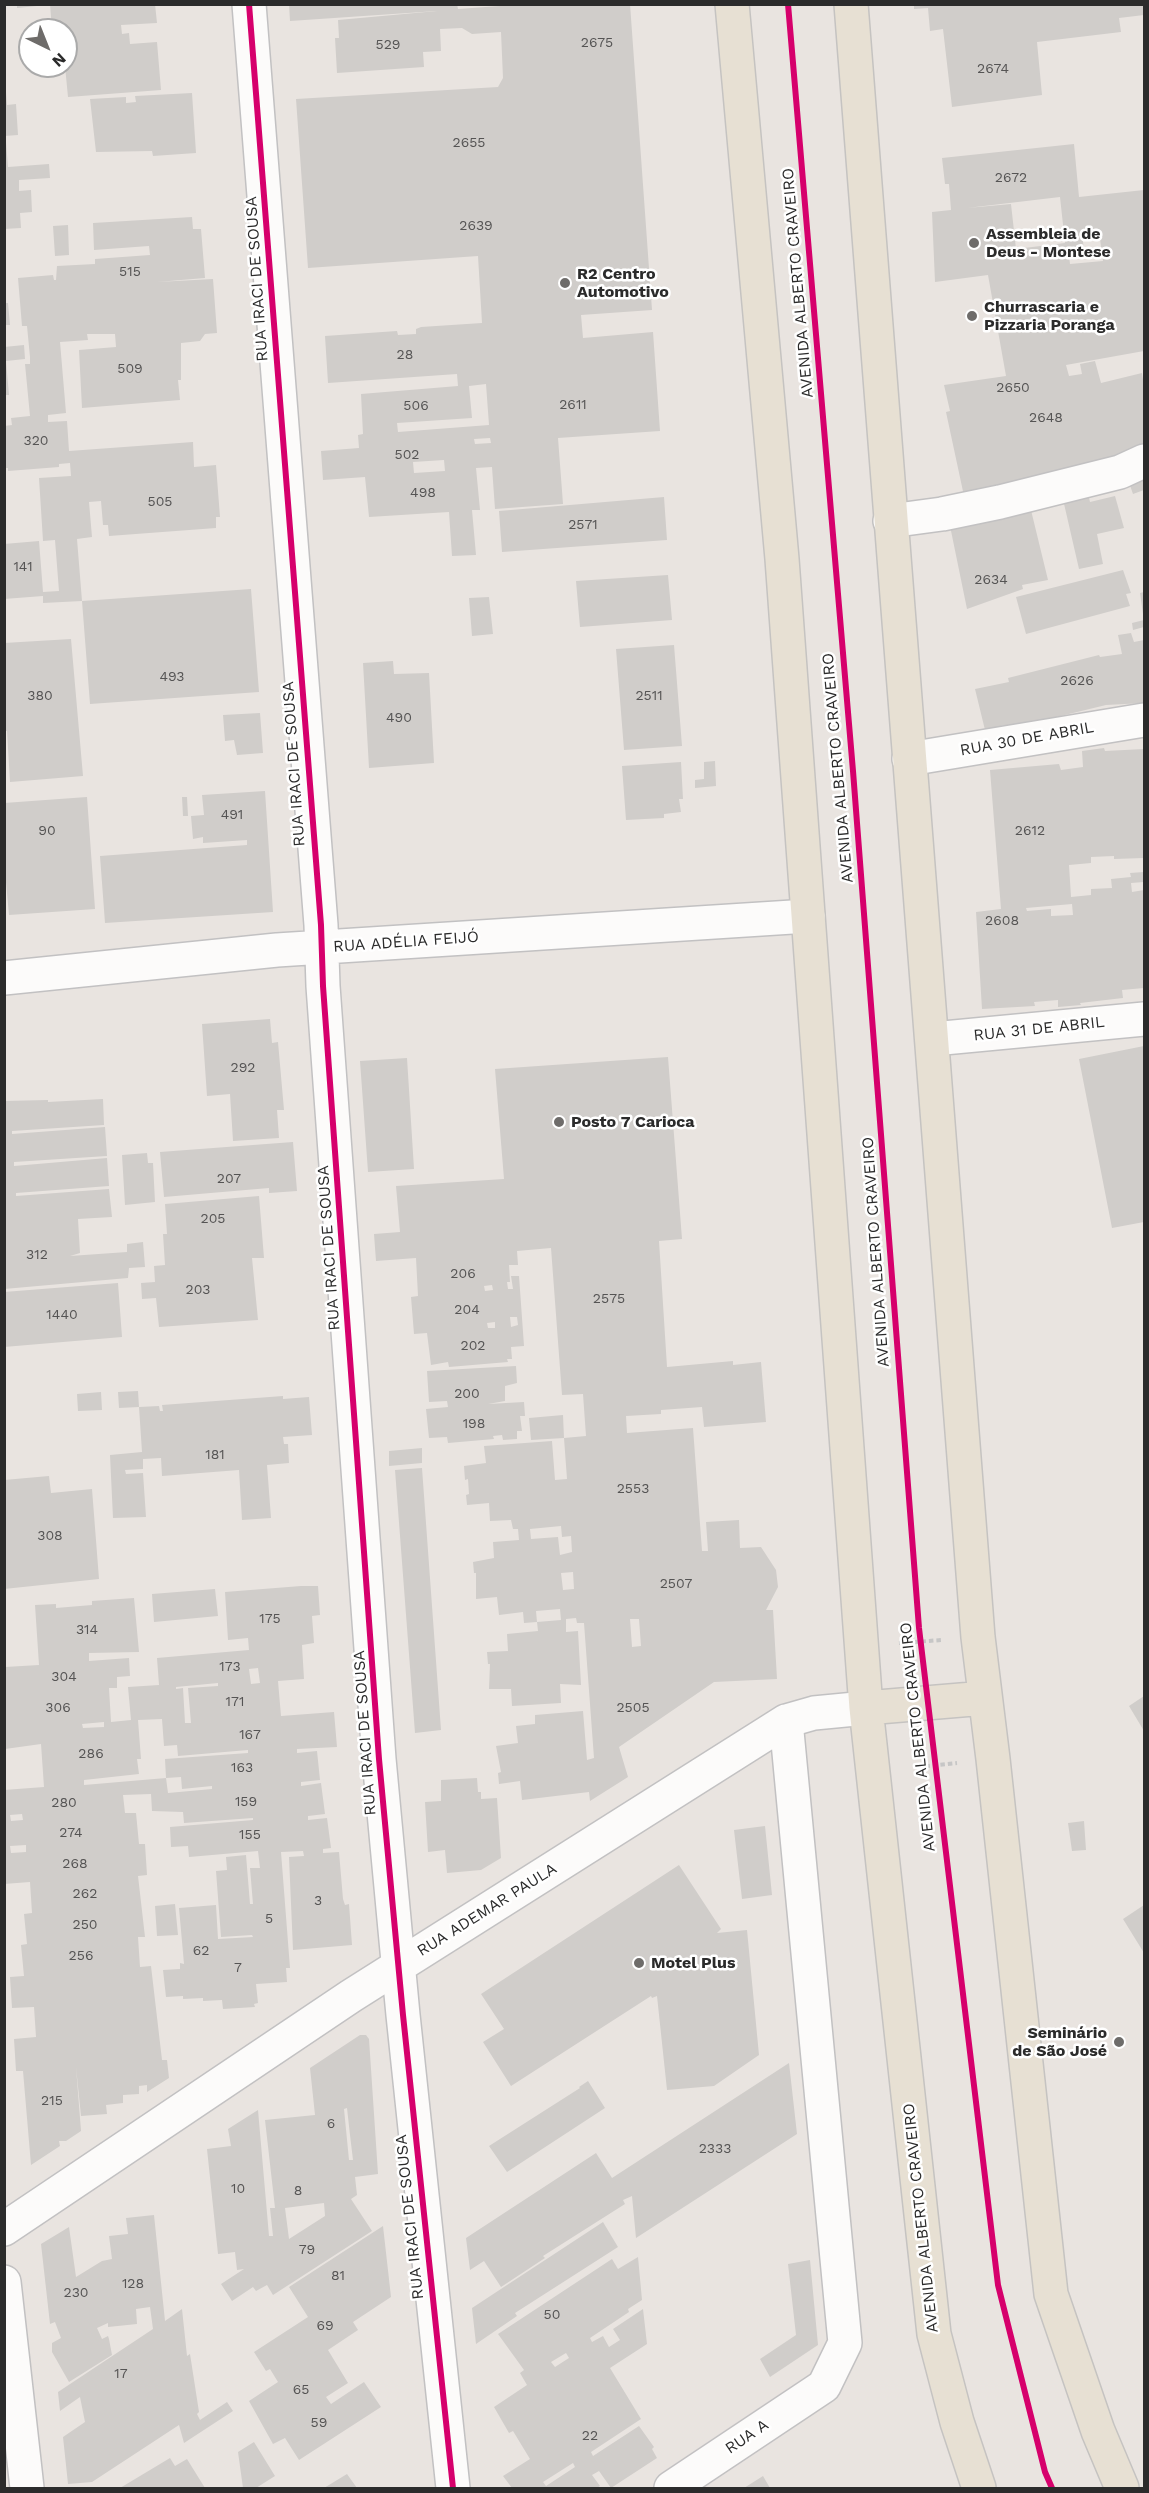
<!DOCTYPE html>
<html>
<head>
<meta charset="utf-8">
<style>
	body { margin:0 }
	#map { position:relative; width:1149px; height:2493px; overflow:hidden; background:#e9e4e0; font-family:"Work Sans",sans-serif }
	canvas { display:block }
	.frame { position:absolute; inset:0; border:6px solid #2b2b2b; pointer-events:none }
	.north { position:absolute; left:18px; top:18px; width:60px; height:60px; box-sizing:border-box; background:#fff; border:2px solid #aaa; border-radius:50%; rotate:137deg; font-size:16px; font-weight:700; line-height:24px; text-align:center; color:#2b2b2b }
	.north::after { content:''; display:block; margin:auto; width:21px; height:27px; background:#6e6c6a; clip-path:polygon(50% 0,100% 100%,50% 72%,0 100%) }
</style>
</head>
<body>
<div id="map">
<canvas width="1149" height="2493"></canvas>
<div class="frame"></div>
<div class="north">N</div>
</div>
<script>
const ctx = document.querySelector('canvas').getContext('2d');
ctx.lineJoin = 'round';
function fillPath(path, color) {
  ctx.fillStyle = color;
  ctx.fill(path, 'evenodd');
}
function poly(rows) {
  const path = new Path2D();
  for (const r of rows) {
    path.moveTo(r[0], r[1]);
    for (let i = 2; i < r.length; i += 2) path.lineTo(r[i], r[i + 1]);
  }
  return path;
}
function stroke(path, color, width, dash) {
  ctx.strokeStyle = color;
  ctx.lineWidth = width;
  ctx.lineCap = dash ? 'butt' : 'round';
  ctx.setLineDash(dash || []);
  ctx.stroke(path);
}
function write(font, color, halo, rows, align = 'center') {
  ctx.font = font + ' "Work Sans",sans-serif';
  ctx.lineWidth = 5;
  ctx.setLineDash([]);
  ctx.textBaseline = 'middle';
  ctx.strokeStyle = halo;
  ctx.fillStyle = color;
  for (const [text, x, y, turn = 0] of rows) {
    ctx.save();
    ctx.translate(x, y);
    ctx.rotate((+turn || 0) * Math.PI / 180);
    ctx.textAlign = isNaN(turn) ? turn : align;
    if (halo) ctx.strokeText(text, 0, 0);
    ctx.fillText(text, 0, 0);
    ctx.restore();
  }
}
fillPath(poly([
	[17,4,37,4,37,6,17,8],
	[50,4,155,4,157,23,121,25,122,34,129,33,130,44,157,42,161,90,68,97,65,66,67,30,52,30],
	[289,4,457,4,458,9,527,4,630,4,652,310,581,315,583,338,653,332,660,431,558,438,563,504,495,509,492,467,476,468,480,510,472,510,476,555,452,556,449,512,369,517,365,477,323,480,321,451,359,448,358,435,363,434,361,394,458,386,457,374,328,383,325,336,397,331,398,335,416,334,416,329,421,327,482,323,478,256,308,268,296,99,498,87,503,78,501,32,472,34,462,28,440,29,441,51,423,52,424,67,337,73,335,38,339,38,338,20,437,11,290,21],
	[486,384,489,425,398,432,397,423,472,418,469,386],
	[490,438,491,443,475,444,474,439],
	[444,460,445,471,414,473,413,462],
	[914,4,1144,4,1144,15,1119,18,1121,32,1037,42,1042,95,952,107,943,29,930,31,928,8,914,9],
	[4,92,6,92,7,105,16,104,18,135,4,136],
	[192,93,196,153,153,156,152,151,96,152,90,99,126,97,126,103,136,102,135,96],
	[4,142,6,142,8,167,49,164,50,178,19,180,19,191,31,190,32,212,20,213,21,228,4,229],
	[1074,144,1079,197,1144,190,1144,351,1066,365,1069,376,1082,374,1080,364,1095,361,1101,383,1142,373,1144,386,1144,452,964,496,946,412,950,411,944,385,1006,376,988,275,935,282,932,212,951,210,949,184,945,184,942,158],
	[1060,197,1065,243,1016,249,1011,204,967,208],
	[1100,239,1103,261,1070,264,1069,256,1084,254,1083,241],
	[192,217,193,229,201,229,205,278,157,282,213,279,217,333,205,334,200,341,181,343,181,380,178,380,180,400,82,408,79,350,116,347,115,334,87,334,88,340,60,342,66,413,48,415,48,422,67,421,69,451,193,442,194,467,216,465,220,517,216,517,216,528,109,536,108,525,103,525,101,501,89,502,92,537,77,539,82,601,43,603,43,596,4,599,4,544,39,541,43,592,59,591,55,540,43,541,39,478,71,476,70,463,59,464,59,467,8,471,8,468,4,468,4,426,12,425,11,418,30,416,25,364,30,364,30,357,27,326,22,326,18,278,53,275,54,280,56,280,57,266,95,264,95,259,150,255,149,246,94,250,93,223],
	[68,225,69,255,55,256,53,226],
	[4,303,8,303,10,325,4,325],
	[24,345,25,359,6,361,9,395,4,395,4,347],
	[1144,467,1144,490,1133,494,1126,474],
	[1087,489,1090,502,1115,496,1124,528,1097,534,1103,564,1079,569,1062,495],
	[664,497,667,540,502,552,499,511],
	[1030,506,1048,580,1022,585,1023,589,967,609,949,521],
	[1123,570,1131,593,1126,594,1130,606,1026,634,1016,597],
	[668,575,672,620,580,627,576,581],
	[251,589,259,692,90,704,82,601],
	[1144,592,1144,614,1143,614,1140,593],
	[489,597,493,634,472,636,469,598],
	[1144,620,1144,627,1133,630,1132,623],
	[1131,633,1134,642,1144,640,1144,703,1106,705,1007,729,1005,725,985,730,975,689,1009,682,1008,678,1099,655,1100,657,1122,654,1118,635],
	[71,639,83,776,10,782,7,731,4,731,4,643],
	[674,645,682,746,624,750,616,649],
	[393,661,394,674,429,673,434,763,369,768,363,663],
	[260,713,263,753,237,755,234,740,225,741,223,715],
	[1104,748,1105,751,1144,749,1144,858,1114,859,1114,856,1091,857,1091,863,1069,865,1071,897,1091,895,1091,889,1112,888,1111,879,1131,877,1130,873,1144,872,1144,882,1131,883,1132,892,1144,890,1144,988,1122,990,1123,998,1080,1003,1081,1005,1058,1007,1058,1000,1034,1002,1035,1006,982,1009,976,912,1001,909,990,770,1059,764,1061,770,1083,767,1082,751],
	[1072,904,1073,915,1051,916,1051,909,1027,911,1026,908],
	[715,761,716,786,695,788,695,780,704,779,704,762],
	[681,762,683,799,679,799,681,812,664,814,664,818,626,820,622,766],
	[265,791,273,912,105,923,100,856,247,845,247,840,203,843,203,837,193,839,191,816,204,815,202,795],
	[87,797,95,909,9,915,4,860,4,803],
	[182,797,187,797,188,816,183,816],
	[270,1019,272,1043,278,1042,284,1110,277,1110,279,1138,233,1141,230,1094,207,1096,202,1024],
	[1144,1046,1144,1222,1112,1228,1079,1059],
	[668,1057,682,1239,659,1241,667,1367,733,1361,733,1365,761,1362,766,1422,704,1427,702,1407,661,1410,661,1414,626,1416,627,1433,693,1428,702,1551,708,1551,706,1522,739,1520,740,1548,761,1547,776,1570,778,1587,766,1610,773,1610,777,1679,714,1682,619,1747,628,1777,590,1801,589,1792,522,1800,520,1781,499,1784,498,1773,501,1772,496,1746,518,1743,516,1726,535,1724,535,1715,583,1711,587,1760,594,1758,584,1623,577,1623,576,1618,566,1619,566,1632,578,1631,581,1685,560,1684,561,1703,512,1706,511,1689,489,1689,490,1664,488,1664,487,1652,508,1651,507,1634,538,1631,537,1622,524,1623,523,1612,499,1615,497,1597,476,1599,476,1573,474,1573,473,1562,494,1558,493,1542,519,1540,518,1529,513,1529,511,1520,490,1521,489,1503,467,1505,466,1495,469,1494,468,1479,465,1480,464,1466,486,1463,484,1446,552,1441,555,1480,567,1479,564,1438,531,1440,529,1418,563,1415,564,1438,586,1436,583,1394,562,1395,551,1248,517,1251,518,1265,509,1265,510,1282,507,1282,508,1289,513,1289,511,1276,519,1276,524,1346,511,1347,512,1359,507,1359,508,1362,449,1367,448,1362,431,1365,427,1333,414,1334,411,1297,418,1296,416,1258,376,1261,374,1234,400,1232,396,1186,504,1179,495,1069],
	[492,1285,493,1290,485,1291,484,1286],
	[510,1317,517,1317,518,1325,511,1327],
	[495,1322,495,1328,488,1328,487,1323],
	[561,1526,562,1537,571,1536,572,1552,560,1555,558,1537,531,1539,530,1529],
	[573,1572,574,1589,563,1590,561,1573],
	[560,1609,561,1620,537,1622,536,1611],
	[630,1619,639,1619,641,1646,632,1647],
	[407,1058,414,1169,368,1172,360,1061],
	[103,1099,104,1125,12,1131,12,1134,105,1127,107,1156,14,1162,14,1166,107,1158,109,1186,16,1193,16,1196,109,1189,112,1217,78,1219,80,1253,70,1256,127,1252,127,1244,143,1242,145,1267,129,1268,128,1278,4,1289,4,1101,48,1100,48,1102],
	[293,1142,297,1191,269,1193,269,1188,164,1197,160,1152],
	[147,1153,148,1163,153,1163,155,1202,125,1205,122,1155],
	[259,1196,264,1258,252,1258,258,1320,159,1327,156,1298,142,1299,141,1283,155,1282,154,1266,165,1265,163,1234,167,1234,165,1204],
	[118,1283,122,1337,4,1347,4,1292],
	[516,1366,517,1383,505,1386,505,1401,488,1404,524,1402,525,1416,520,1416,522,1431,517,1431,517,1439,503,1440,502,1435,493,1436,494,1439,448,1443,447,1437,429,1438,426,1409,448,1407,447,1401,429,1402,427,1371],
	[138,1391,139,1407,119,1408,118,1392],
	[101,1392,102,1410,78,1411,77,1394],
	[283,1396,283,1399,309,1397,312,1435,283,1437,284,1444,288,1444,289,1463,267,1465,271,1518,242,1520,239,1470,162,1476,161,1458,143,1459,143,1469,125,1470,126,1474,143,1473,146,1517,113,1518,110,1455,142,1452,139,1407,159,1406,160,1411,163,1411,162,1405],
	[422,1448,422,1463,389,1466,389,1451],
	[422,1468,441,1730,415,1733,395,1470],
	[49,1476,51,1493,92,1489,99,1579,4,1589,4,1480],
	[301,1586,318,1586,320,1615,312,1616,314,1643,302,1645,304,1679,278,1681,281,1716,334,1712,337,1747,297,1749,297,1753,317,1751,320,1780,301,1782,301,1786,321,1783,325,1814,308,1816,308,1820,327,1818,331,1848,323,1849,323,1853,339,1852,343,1899,345,1905,349,1904,352,1945,293,1950,289,1857,304,1856,303,1851,281,1852,290,1968,286,1968,287,1982,256,1984,258,2003,254,2004,255,2007,223,2009,222,2000,203,2001,203,1998,183,1999,183,1996,166,1997,163,1970,180,1969,180,1963,184,1964,179,1908,216,1905,218,1939,253,1937,252,1935,221,1937,216,1871,227,1870,226,1857,246,1855,250,1904,253,1904,250,1868,260,1868,258,1851,189,1857,188,1846,171,1847,170,1827,253,1820,253,1818,184,1823,183,1812,152,1811,151,1794,123,1795,125,1813,136,1813,139,1844,145,1844,147,1875,138,1876,145,1937,138,1937,140,1967,151,1966,162,2060,167,2060,169,2078,147,2092,147,2085,139,2086,139,2094,123,2095,123,2103,106,2105,107,2114,81,2116,76,2067,81,2131,66,2141,59,2141,60,2146,31,2165,23,2071,16,2071,14,2039,36,2037,34,2007,12,2008,10,1977,24,1976,21,1945,27,1944,24,1914,32,1913,30,1882,4,1884,4,1790,44,1787,41,1744,5,1749,5,1667,39,1665,35,1605,56,1604,56,1608,92,1605,92,1601,134,1598,139,1652,89,1653,89,1661,129,1658,130,1676,117,1677,117,1688,109,1688,111,1722,131,1720,128,1687,159,1685,157,1658,249,1650,248,1638,228,1640,225,1592],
	[258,1668,260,1683,251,1684,249,1669],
	[218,1683,218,1686,188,1688,191,1723,185,1723,183,1688,176,1689,176,1687],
	[162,1719,164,1746,177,1745,178,1756,248,1750,248,1753,165,1759,166,1778,181,1777,182,1789,212,1786,212,1789,168,1793,166,1778,84,1785,84,1780,139,1774,137,1759,141,1759,138,1720],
	[104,1722,104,1727,83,1728,82,1724],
	[22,1814,23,1820,11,1821,10,1815],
	[26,1845,26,1852,11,1853,10,1846],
	[215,1589,218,1616,154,1622,152,1594],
	[1144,1696,1144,1731,1129,1706],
	[477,1778,478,1792,481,1792,481,1799,497,1798,501,1858,481,1870,447,1873,445,1850,428,1852,425,1802,441,1801,441,1780],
	[1084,1821,1086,1850,1072,1851,1068,1823],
	[765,1826,772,1895,742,1899,734,1830],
	[679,1865,721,1929,717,1933,747,1930,759,2055,714,2086,667,2090,657,1996,652,1998,651,1996,511,2086,483,2042,504,2029,481,1994],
	[175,1904,178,1935,157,1936,155,1906],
	[1144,1905,1144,1953,1123,1919],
	[360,2035,366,2035,369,2039,378,2174,355,2177,357,2195,351,2199,372,2231,273,2295,267,2285,256,2291,253,2287,232,2301,221,2284,244,2269,237,2270,235,2252,218,2254,207,2149,231,2146,228,2129,258,2110,269,2236,273,2236,270,2208,275,2208,265,2120,315,2115,310,2068],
	[347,2108,350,2135,353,2160,349,2160,344,2109],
	[324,2203,325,2216,289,2239,285,2208],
	[789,2063,797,2134,636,2238,632,2196,623,2200,625,2204,543,2256,545,2258,501,2287,484,2261,470,2270,466,2238,596,2153,612,2178],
	[588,2081,605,2108,507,2172,489,2146,580,2088,579,2087],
	[154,2215,165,2321,182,2309,187,2356,190,2354,199,2412,197,2414,200,2420,227,2402,233,2411,184,2443,179,2425,92,2482,68,2484,63,2437,85,2422,80,2397,60,2411,58,2392,153,2329,150,2307,136,2309,137,2324,108,2327,108,2323,97,2328,102,2339,108,2336,109,2339,112,2355,69,2382,52,2352,52,2343,61,2338,55,2322,50,2324,41,2244,69,2227,76,2277,102,2261,112,2259,109,2236,128,2234,126,2218],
	[603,2222,618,2247,515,2313,517,2316,476,2344,472,2308],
	[383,2226,391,2297,353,2322,358,2330,328,2350,348,2383,326,2397,331,2404,364,2382,381,2407,299,2460,285,2438,273,2444,249,2401,278,2382,270,2369,266,2371,254,2352,308,2317,289,2287],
	[638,2257,642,2300,628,2309,629,2312,590,2338,592,2342,603,2336,609,2347,620,2340,613,2329,643,2309,647,2344,610,2368,641,2419,591,2452,593,2456,639,2426,654,2447,652,2449,657,2458,611,2488,599,2471,592,2475,600,2486,597,2488,512,2488,503,2476,530,2459,513,2431,509,2433,494,2407,527,2385,520,2373,524,2370,498,2334,612,2259,618,2269],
	[566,2353,569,2358,555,2367,551,2362],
	[573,2463,575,2467,546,2486,543,2482],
	[810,2260,818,2345,770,2377,760,2359,796,2335,788,2264],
	[254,2442,275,2476,256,2488,243,2488,238,2452],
	[170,2458,175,2466,187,2459,205,2488,120,2488],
	[347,2474,357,2488,324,2488],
	[763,2476,770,2488,744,2488]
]), '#d0cdca');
const minor = poly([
	[249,4,321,925,323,986,379,1759,403,2015,453,2488],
	[890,521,942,514,1000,502,1120,472,1144,461],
	[909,759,1144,720],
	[4,978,277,950,808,916],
	[933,1039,1144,1019],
	[4,2229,351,1996,786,1721,814,1713,866,1708],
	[4,2282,27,2488],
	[671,2488,824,2386,845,2343,786,1721]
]);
const major = poly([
	[732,4,782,559,866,1708,934,2334,957,2422,979,2488],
	[851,4,978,1637,993,1759,1051,2294,1098,2431,1122,2488],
	[866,1708,985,1698]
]);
stroke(minor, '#c2c1c2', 36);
stroke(major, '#c5c3c1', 36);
stroke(poly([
	[899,1643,942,1640],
	[918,1767,957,1763]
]), '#c6c6c6', 4, [4.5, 3]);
stroke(minor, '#fcfbfa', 33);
stroke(major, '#e7e0d3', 33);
stroke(poly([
	[249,4,321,925,323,986,379,1759,403,2015,453,2488],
	[788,4,853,771,919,1628,998,2285,1045,2472,1052,2488]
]), '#d6006c', 6);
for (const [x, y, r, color] of [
	[974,243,6,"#6e6c6a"],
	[565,283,6,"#6e6c6a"],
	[972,316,6,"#6e6c6a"],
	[559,1122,6,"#6e6c6a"],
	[639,1963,6,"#6e6c6a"],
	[1119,2042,6,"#6e6c6a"]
]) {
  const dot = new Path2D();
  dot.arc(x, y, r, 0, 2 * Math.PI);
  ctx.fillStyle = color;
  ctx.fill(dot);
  stroke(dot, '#fff', 2);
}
write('14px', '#555454', null, [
	["2675",597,43],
	["529",388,45],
	["2674",993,69],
	["2655",469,143],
	["2672",1011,178],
	["2639",476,226],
	["515",130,272],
	["28",405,355],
	["509",130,369],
	["2650",1013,388],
	["2611",573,405],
	["506",416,406],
	["2648",1046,418],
	["320",36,441],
	["502",407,455],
	["498",423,493],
	["505",160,502],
	["2571",583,525],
	["141",23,567],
	["2634",991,580],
	["493",172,677],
	["2626",1077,681],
	["380",40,696],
	["2511",649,696],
	["490",399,718],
	["491",232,815],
	["90",47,831],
	["2612",1030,831],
	["2608",1002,921],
	["292",243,1068],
	["207",229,1179],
	["205",213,1219],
	["312",37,1255],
	["206",463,1274],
	["203",198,1290],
	["2575",609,1299],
	["204",467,1310],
	["1440",62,1315],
	["202",473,1346],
	["200",467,1394],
	["198",474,1424],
	["181",215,1455],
	["2553",633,1489],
	["308",50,1536],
	["2507",676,1584],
	["175",270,1619],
	["314",87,1630],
	["173",230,1667],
	["304",64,1677],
	["171",235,1702],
	["306",58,1708],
	["2505",633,1708],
	["167",250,1735],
	["286",91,1754],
	["163",242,1768],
	["159",246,1802],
	["280",64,1803],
	["274",71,1833],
	["155",250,1835],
	["268",75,1864],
	["262",85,1894],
	["3",318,1901],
	["5",269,1919],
	["250",85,1925],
	["62",201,1951],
	["256",81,1956],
	["7",238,1968],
	["215",52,2101],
	["6",331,2124],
	["2333",715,2149],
	["10",238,2189],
	["8",298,2191],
	["79",307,2250],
	["81",338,2276],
	["128",133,2284],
	["230",76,2293],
	["50",552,2315],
	["69",325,2326],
	["17",121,2374],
	["65",301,2390],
	["59",319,2423],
	["22",590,2436]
]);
write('bold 16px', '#2b2b2b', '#fff', [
	["Assembleia de",986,234],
	["Deus - Montese",986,252],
	["R2 Centro",577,274],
	["Automotivo",577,292],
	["Churrascaria e",984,307],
	["Pizzaria Poranga",984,325],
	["Posto 7 Carioca",571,1122],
	["Motel Plus",651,1963],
	["Seminário",1107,2033,"right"],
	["de São José",1107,2051,"right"]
], 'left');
write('16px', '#2b2b2b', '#fff', [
	["RUA IRACI DE SOUSA",257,279,-94],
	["AVENIDA ALBERTO CRAVEIRO",798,283,-95],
	["RUA 30 DE ABRIL",1027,739,-10],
	["RUA IRACI DE SOUSA",294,764,-94],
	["AVENIDA ALBERTO CRAVEIRO",838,768,-95],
	["RUA ADÉLIA FEIJÓ",406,942,-4],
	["RUA 31 DE ABRIL",1039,1029,-6],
	["RUA IRACI DE SOUSA",329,1248,-94],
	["AVENIDA ALBERTO CRAVEIRO",876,1252,-94],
	["RUA IRACI DE SOUSA",365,1733,-94],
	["AVENIDA ALBERTO CRAVEIRO",918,1737,-96],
	["RUA ADEMAR PAULA",487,1910,-32],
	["RUA IRACI DE SOUSA",410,2217,-96],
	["AVENIDA ALBERTO CRAVEIRO",921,2218,-96],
	["RUA A",747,2437,-34]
]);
</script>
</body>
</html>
